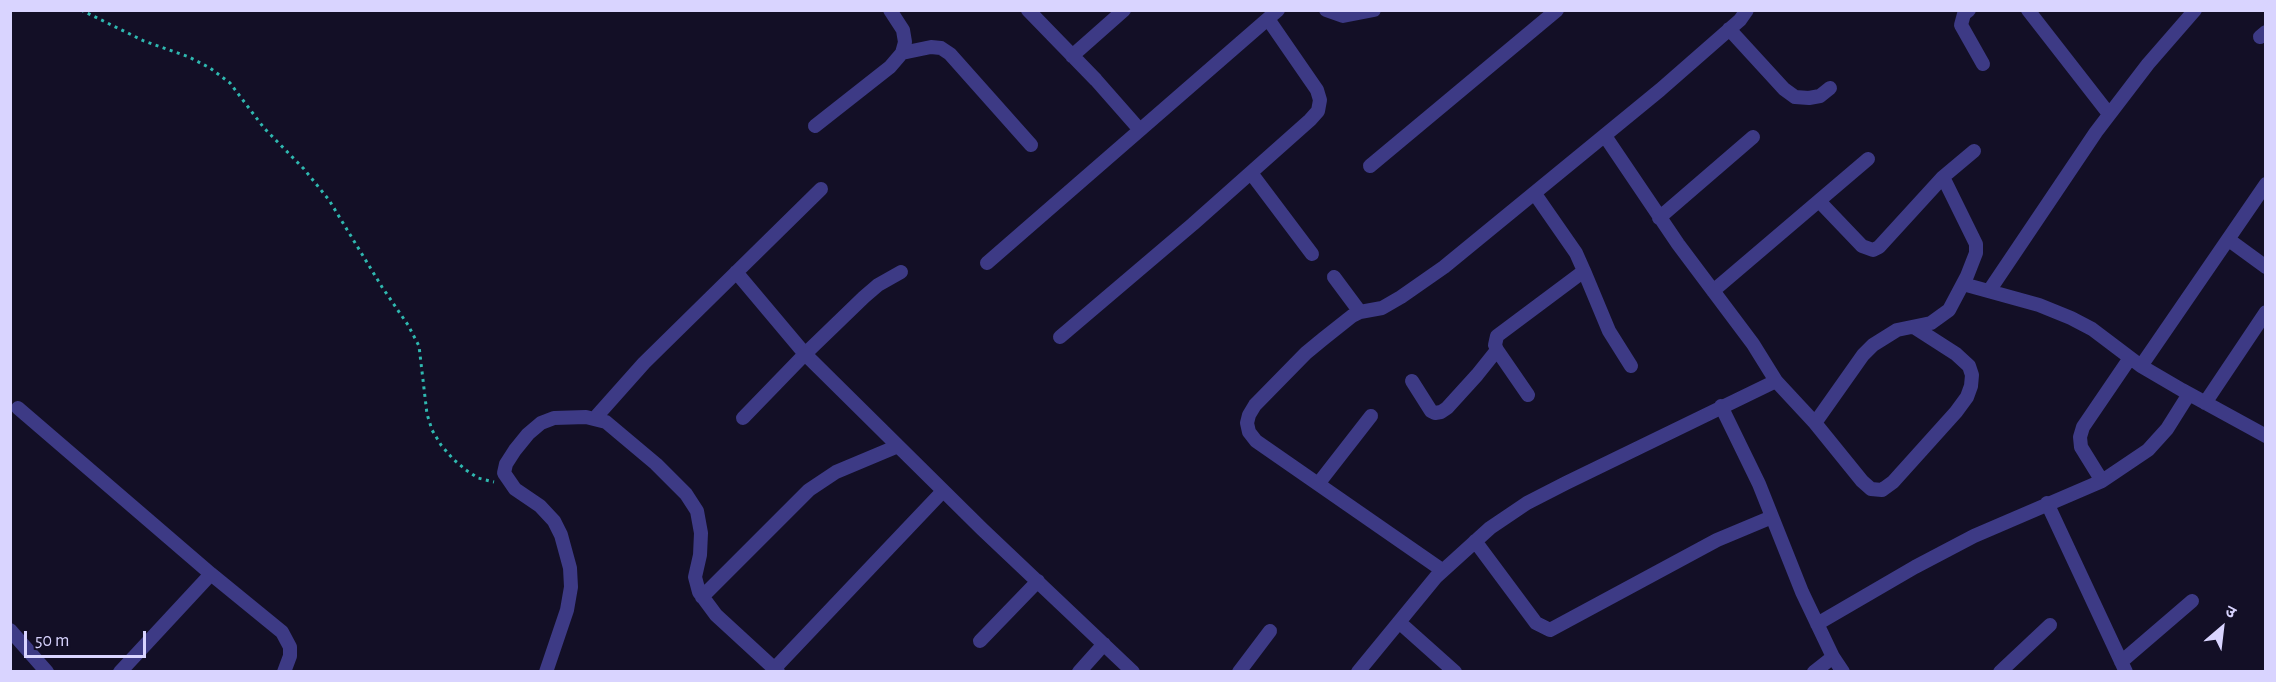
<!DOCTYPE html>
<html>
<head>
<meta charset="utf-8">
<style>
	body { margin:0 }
	#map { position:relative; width:2276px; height:682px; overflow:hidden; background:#130f26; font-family:"Alegreya Sans","Noto Sans Devanagari",sans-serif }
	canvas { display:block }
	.frame { position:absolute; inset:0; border:12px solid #d9d4ff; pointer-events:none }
	.north { position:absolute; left:2192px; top:598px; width:60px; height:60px; -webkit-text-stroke:4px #130f26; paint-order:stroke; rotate:28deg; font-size:16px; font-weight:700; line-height:24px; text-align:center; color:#d9d4ff }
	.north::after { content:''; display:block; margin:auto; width:21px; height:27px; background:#d9d4ff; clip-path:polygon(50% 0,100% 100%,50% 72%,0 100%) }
	.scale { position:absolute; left:24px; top:631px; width:122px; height:27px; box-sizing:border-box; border:3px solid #d9d4ff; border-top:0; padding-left:8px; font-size:18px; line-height:21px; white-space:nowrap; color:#d9d4ff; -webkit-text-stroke:4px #130f26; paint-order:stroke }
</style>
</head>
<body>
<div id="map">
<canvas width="2276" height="682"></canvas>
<div class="frame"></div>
<div class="north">उ</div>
<div class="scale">50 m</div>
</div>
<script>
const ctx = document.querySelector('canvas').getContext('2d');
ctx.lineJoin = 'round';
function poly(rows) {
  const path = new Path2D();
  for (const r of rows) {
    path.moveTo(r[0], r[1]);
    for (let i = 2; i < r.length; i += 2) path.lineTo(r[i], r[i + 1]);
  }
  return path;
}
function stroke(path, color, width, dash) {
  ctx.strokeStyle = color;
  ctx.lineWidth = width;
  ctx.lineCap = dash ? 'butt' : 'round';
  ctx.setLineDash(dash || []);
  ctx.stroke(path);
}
stroke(poly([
	[81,10,144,41,189,57,210,68,230,83,264,128,304,169,329,200,382,287,408,325,419,346,427,414,432,430,441,445,453,459,466,470,478,478,494,482]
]), '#2fb8b0', 3, [3, 4.5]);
stroke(poly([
	[1028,10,1096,80,1140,130],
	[1326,10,1343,16,1374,10],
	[1969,10,1964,14,1961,25,1983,64],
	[2028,10,2109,114],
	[1729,29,1784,89,1795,97,1809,98,1820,96,1830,88],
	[2260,37,2266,32],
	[902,53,931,47,941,48,950,54,1031,145],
	[1072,56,1124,10],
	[815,126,890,67,902,53,905,42,903,30,890,10],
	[1370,166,1557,10],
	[1251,173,1312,254],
	[1819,201,1862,246,1873,250,1879,247,1943,177,1974,151],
	[1659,218,1753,137],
	[2229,240,2266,267],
	[987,263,1278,10],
	[1584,271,1609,331,1631,366],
	[736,272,805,354,982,529,1133,672],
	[1334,277,1360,312],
	[1963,284,2039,305,2071,318,2092,329,2141,366,2182,390,2266,436],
	[1713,291,1868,159],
	[1989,291,2096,132,2148,64,2195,10],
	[1060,337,1193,224,1310,120,1318,111,1320,100,1317,90,1268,19],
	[2141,366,2266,184],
	[1412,381,1431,411,1435,413,1441,412,1447,408,1477,375,1497,350],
	[1776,381,1815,423,1863,355,1873,345,1897,330,1931,323,1949,310,1967,276,1976,253,1976,244,1943,177],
	[1528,395,1497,350,1495,345,1497,336,1584,271,1576,253,1535,194],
	[2205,403,2266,312],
	[1721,406,1759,484,1802,592,1833,657,1843,672],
	[18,408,211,574,282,632,290,647,290,656,284,672],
	[595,418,644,363,821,189],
	[743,418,805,354,864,297,878,285,901,272],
	[1815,423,1862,481,1871,489,1882,490,1893,482,1956,412,1967,397,1971,386,1972,375,1969,366,1956,354,1914,327],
	[2102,481,2081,447,2080,437,2083,427,2130,358],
	[1318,484,1371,416],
	[2047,503,2126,672],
	[1475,541,1536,623,1550,630,1717,540,1772,517],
	[1442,570,1256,441,1249,432,1247,423,1249,415,1255,405,1306,353,1323,339,1352,316,1360,312,1382,308,1401,297,1444,267,1660,90,1740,20,1747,10],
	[702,597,809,490,836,472,898,446],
	[1399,622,1455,672],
	[1817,624,1915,567,1974,536,2102,481,2148,450,2167,429,2189,394],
	[10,630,47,672],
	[980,641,1038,581],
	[2121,662,2192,601],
	[774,669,943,491],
	[120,672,211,574],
	[546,672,567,610,571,587,570,568,561,535,554,521,540,506,515,489,504,473,506,464,515,450,528,434,541,423,554,418,586,417,606,422,656,464,686,494,697,511,701,533,700,555,695,577,699,592,716,615,778,672],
	[1079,672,1104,644],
	[1239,672,1270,631],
	[1358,672,1436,577,1490,528,1527,503,1566,483,1776,381,1753,344,1678,244,1605,136],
	[1814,672,1833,657],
	[2000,672,2050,625]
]), '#3d3a85', 14);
</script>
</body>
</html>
